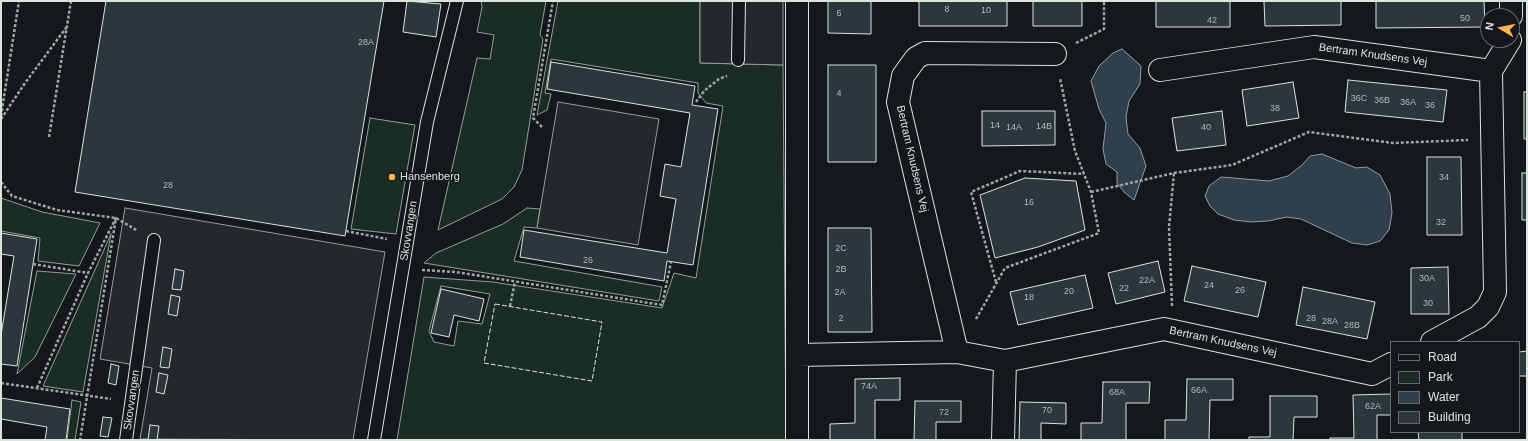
<!DOCTYPE html>
<html>
<head>
<meta charset="utf-8">
<style>
	body { margin:0 }
	#map { position:relative; width:1528px; height:441px; overflow:hidden; background:#14181c; font-family:Helvetica,sans-serif }
	canvas { display:block }
	.frame { position:absolute; inset:0; border:2px solid #d8e6dc; pointer-events:none }
	.legend { position:absolute; left:1390px; top:341px; width:130px; height:92px; box-sizing:border-box; background:#14181c; border:1px solid #626a69; margin:0; padding:5px 7px; list-style:none; font-size:12px; color:#d8e6dc }
	.legend li { display:flex; align-items:center; gap:8px; height:20px }
	.legend b { width:20px; border:1px solid #626a69 }
	.north { position:absolute; left:1480px; top:8px; width:40px; height:40px; box-sizing:border-box; background:#14181c; border:1px solid #626a69; border-radius:50%; rotate:280deg; font-size:11px; font-weight:700; line-height:16px; text-align:center; color:#d8e6dc }
	.north::after { content:''; display:block; margin:auto; width:14px; height:18px; background:#ffb74d; clip-path:polygon(50% 0,100% 100%,50% 72%,0 100%) }
</style>
</head>
<body>
<div id="map">
<canvas width="1528" height="441"></canvas>
<div class="frame"></div>
<ul class="legend">
<li><b style="height:5px;background:#14181c"></b>Road</li>
<li><b style="height:11px;background:#1a2d24"></b>Park</li>
<li><b style="height:11px;background:#2f3f4d"></b>Water</li>
<li><b style="height:11px;background:#2c363c"></b>Building</li>
</ul>
<div class="north">N</div>
</div>
<script>
const ctx = document.querySelector('canvas').getContext('2d');
ctx.lineJoin = 'round';
function fillPath(path, color) {
  ctx.fillStyle = color;
  ctx.fill(path, 'evenodd');
}
function poly(rows) {
  const path = new Path2D();
  for (const r of rows) {
    path.moveTo(r[0], r[1]);
    for (let i = 2; i < r.length; i += 2) path.lineTo(r[i], r[i + 1]);
  }
  return path;
}
function stroke(path, color, width, dash) {
  ctx.strokeStyle = color;
  ctx.lineWidth = width;
  ctx.lineCap = dash ? 'butt' : 'round';
  ctx.setLineDash(dash || []);
  ctx.stroke(path);
}
function write(font, color, halo, rows, align = 'center') {
  ctx.font = font + ' Helvetica,sans-serif';
  ctx.lineWidth = 3;
  ctx.setLineDash([]);
  ctx.textBaseline = 'middle';
  ctx.strokeStyle = halo;
  ctx.fillStyle = color;
  for (const [text, x, y, turn = 0] of rows) {
    ctx.save();
    ctx.translate(x, y);
    ctx.rotate((+turn || 0) * Math.PI / 180);
    ctx.textAlign = isNaN(turn) ? turn : align;
    if (halo) ctx.strokeText(text, 0, 0);
    ctx.fillText(text, 0, 0);
    ctx.restore();
  }
}
const green = poly([
	[481,1,546,1,540,35,543,39,522,170,514,187,502,199,438,230,477,58,490,59,494,35,477,32,482,7,481,1],
	[558,1,700,1,700,63,783,65,786,440,397,440,424,277,493,282,662,308,674,273,696,278,723,106,706,103,698,93,698,83,551,59,545,93,551,94,547,110,537,115,558,1],
	[441,286,490,294,482,324,458,321,454,346,434,342,429,331,441,286],
	[370,118,415,125,396,234,351,229,370,118],
	[1,198,42,212,100,223,79,266,38,261,40,238,1,231,1,198],
	[527,208,540,209,537,228,524,227,514,261,662,287,659,301,424,263,436,253,503,224,527,208],
	[111,234,83,392,43,386,111,234],
	[37,271,76,274,35,357,17,374,37,271],
	[72,400,81,402,75,440,67,440,72,400]
]);
fillPath(green, '#1a2d24');
stroke(green, '#939e99', 1);
const parking = poly([
	[700,1,783,1,783,65,700,63,700,1],
	[558,102,659,119,638,245,537,228,558,102],
	[125,208,385,252,353,440,140,439,152,368,100,359,125,208]
]);
fillPath(parking, '#24282b');
stroke(parking, '#939e99', 1);
const water = poly([
	[1122,49,1141,66,1140,84,1129,101,1126,117,1128,134,1140,148,1146,166,1134,200,1125,193,1117,183,1117,172,1106,164,1103,149,1106,123,1099,109,1091,81,1099,66,1113,53,1122,49],
	[1322,154,1356,168,1367,167,1380,175,1390,194,1392,213,1389,230,1380,241,1367,245,1352,243,1301,219,1287,217,1268,221,1251,222,1234,220,1218,214,1210,206,1205,196,1209,186,1221,177,1269,181,1288,176,1302,165,1310,156,1322,154]
]);
fillPath(water, '#2f3f4d');
stroke(water, '#939e99', 1);
const building = poly([
	[106,1,384,1,345,236,75,192,106,1],
	[407,1,441,4,436,37,403,32,407,1],
	[828,1,871,1,871,34,828,33,828,1],
	[919,1,1007,1,1007,26,919,26,919,1],
	[1033,1,1082,1,1082,26,1033,26,1033,1],
	[1156,1,1230,1,1230,27,1156,27,1156,1],
	[1264,1,1341,1,1341,25,1265,26,1264,1],
	[1376,1,1484,1,1485,27,1376,28,1376,1],
	[551,62,695,86,692,105,718,109,693,265,667,261,664,281,520,257,524,230,667,253,676,199,660,196,665,164,681,167,690,113,547,89,551,62],
	[828,65,876,65,876,162,828,162,828,65],
	[1348,80,1447,90,1443,122,1345,112,1348,80],
	[1293,82,1299,118,1247,126,1242,90,1293,82],
	[1524,92,1527,92,1527,139,1524,139,1524,92],
	[982,111,1055,111,1055,145,982,146,982,111],
	[1222,111,1226,145,1177,151,1172,118,1222,111],
	[1427,157,1461,157,1462,235,1427,235,1427,157],
	[1522,173,1527,173,1527,220,1522,220,1522,173],
	[1025,178,1076,181,1085,230,1038,247,995,258,980,195,1025,178],
	[828,228,871,228,872,332,828,332,828,228],
	[1,233,37,239,17,366,1,364,1,335,14,256,1,254,1,233],
	[1158,261,1165,292,1116,304,1108,273,1158,261],
	[1192,266,1266,282,1258,317,1184,301,1192,266],
	[1448,267,1449,314,1411,314,1411,268,1448,267],
	[175,269,184,271,181,290,172,289,175,269],
	[1085,275,1093,308,1018,325,1010,292,1085,275],
	[1303,287,1375,302,1367,339,1296,325,1303,287],
	[441,289,484,299,479,321,454,315,449,337,431,333,441,289],
	[171,295,180,297,177,316,168,314,171,295],
	[163,347,172,349,169,368,160,367,163,347],
	[1527,351,1527,376,1519,376,1519,352,1527,351],
	[111,364,119,366,116,385,108,383,111,364],
	[159,373,168,375,164,394,156,392,159,373],
	[900,378,900,400,875,400,875,440,830,440,830,424,855,423,855,379,900,378],
	[1187,379,1233,379,1233,400,1210,400,1209,440,1165,440,1165,420,1186,420,1187,379],
	[1103,382,1150,382,1149,403,1126,403,1126,440,1081,440,1081,423,1102,423,1103,382],
	[1391,394,1391,415,1377,415,1377,440,1330,440,1330,438,1354,438,1353,395,1391,394],
	[1270,396,1317,396,1317,417,1294,417,1293,440,1249,440,1249,437,1270,437,1270,396],
	[1,398,70,409,66,440,45,440,47,427,1,419,1,398],
	[915,401,961,401,961,422,936,422,936,440,914,440,915,401],
	[1020,402,1066,403,1066,424,1041,423,1041,440,1019,440,1020,402],
	[103,417,112,418,108,437,100,436,103,417],
	[150,425,159,426,157,440,148,440,150,425],
	[1418,432,1462,432,1462,440,1419,440,1418,432]
]);
fillPath(building, '#2c363c');
stroke(building, '#d8e6dc', 1);
const lane = poly([
	[738,60,739,1],
	[126,440,154,240],
	[374,440,427,122,457,1]
]);
const street = poly([
	[1511,1,1511,16],
	[1160,70,1314,47,1491,71],
	[1432,342,1478,317,1488,307,1495,292,1491,71,1510,40],
	[957,352,898,102,903,76,916,58,925,53,1055,54],
	[797,355,957,352,1005,361,1164,329,1372,374,1391,364],
	[797,440,797,1],
	[1003,440,1005,361]
]);
stroke(lane, '#d8e6dc', 14);
stroke(street, '#d8e6dc', 24);
stroke(poly([
	[1076,43,1104,29,1104,1],
	[696,102,704,91,719,79,727,76],
	[1,116,19,1],
	[1,119,25,83,66,28],
	[542,127,533,118,553,1],
	[49,137,71,1],
	[1,182,12,196,57,210,116,218,138,231],
	[1091,192,1174,173,1232,165,1309,132,1393,143,1468,140],
	[346,231,387,239],
	[33,264,88,273],
	[422,270,456,272,662,305,671,262],
	[996,282,971,192,1020,171,1084,174],
	[510,306,515,282],
	[1172,306,1169,227,1174,173],
	[976,319,1005,268,1099,233,1091,192,1075,151,1060,78],
	[1,383,111,399],
	[37,388,88,273,116,218,80,440]
]), '#9da8a2', 2.5, [3, 2]);
stroke(lane, '#14181c', 12);
stroke(street, '#14181c', 22);
stroke(poly([
	[495,304,602,322,592,381,484,363,495,304]
]), '#d8e6dc', 1, [5, 2]);
for (const [x, y, r, color] of [
	[392,177,4,"#ffb74d"]
]) {
  const dot = new Path2D();
  dot.arc(x, y, r, 0, 2 * Math.PI);
  ctx.fillStyle = color;
  ctx.fill(dot);
  stroke(dot, '#14181c', 1.5);
}
write('9px', '#adbab4', null, [
	["8",947,10],
	["10",986,11],
	["6",839,14],
	["50",1465,19],
	["42",1212,21],
	["28A",366,43],
	["4",839,94],
	["36C",1359,99],
	["36B",1382,101],
	["36A",1408,103],
	["36",1430,106],
	["38",1275,109],
	["14",995,126],
	["14B",1044,127],
	["14A",1014,128],
	["40",1206,128],
	["34",1444,178],
	["28",168,186],
	["16",1029,203],
	["32",1441,223],
	["2C",841,249],
	["26",588,261],
	["2B",841,270],
	["30A",1427,279],
	["22A",1147,281],
	["24",1209,286],
	["22",1124,289],
	["26",1240,291],
	["20",1069,292],
	["2A",840,293],
	["18",1029,298],
	["30",1428,304],
	["2",841,319],
	["28",1311,319],
	["28A",1330,322],
	["28B",1352,326],
	["74A",869,387],
	["66A",1199,391],
	["68A",1117,393],
	["62A",1373,407],
	["70",1047,411],
	["72",944,413]
]);
write('11px', '#d8e6dc', '#14181c', [
	["Bertram Knudsens Vej",1373,55,8],
	["Bertram Knudsens Vej",912,159,77],
	["Skovvangen",409,231,-81],
	["Bertram Knudsens Vej",1223,342,12],
	["Skovvangen",132,400,-82]
]);
write('11px', '#d8e6dc', '#14181c', [
	["Hansenberg",400,177]
], 'left');
</script>
</body>
</html>
